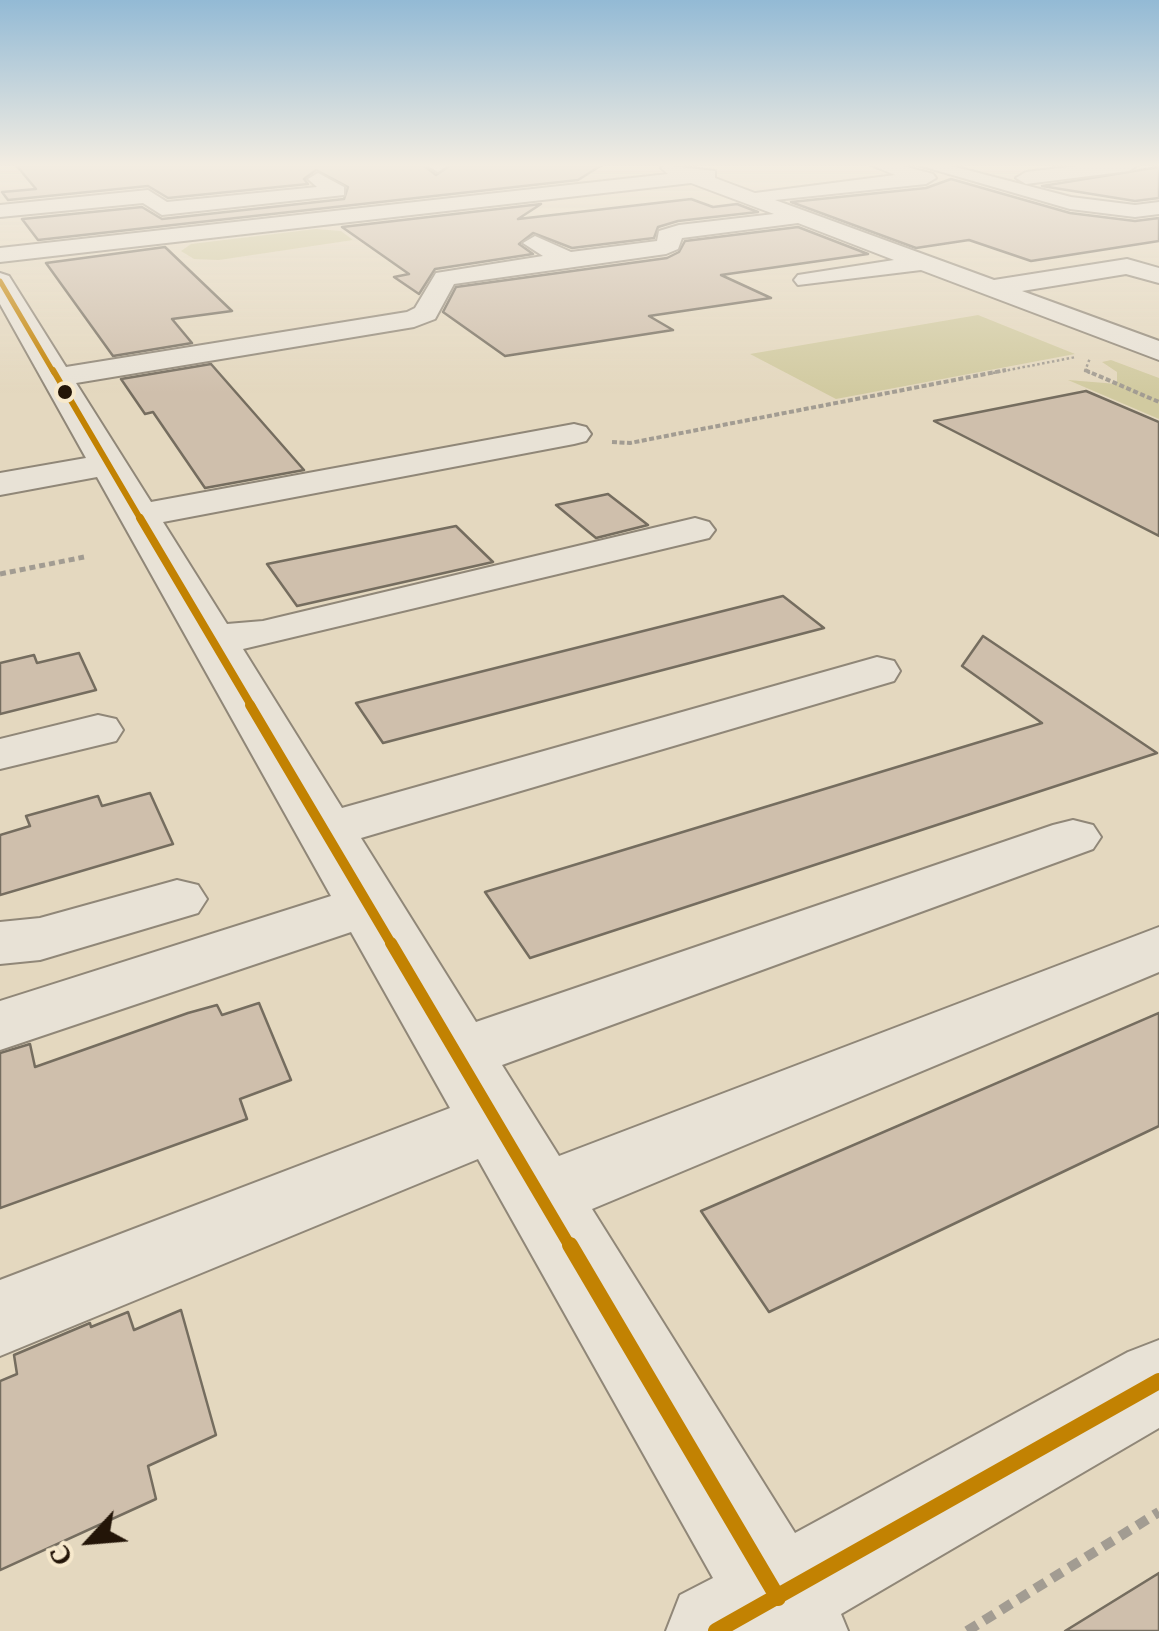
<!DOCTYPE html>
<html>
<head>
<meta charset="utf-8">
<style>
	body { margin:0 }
	#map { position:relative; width:1159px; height:1631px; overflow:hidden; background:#e4d8bf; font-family:Vollkorn,serif }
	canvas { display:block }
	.north { position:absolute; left:40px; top:1491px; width:100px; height:100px; -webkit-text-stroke:8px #f7e9cc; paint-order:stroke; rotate:244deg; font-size:28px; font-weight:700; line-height:40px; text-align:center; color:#231508 }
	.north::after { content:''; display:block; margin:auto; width:35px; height:45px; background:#231508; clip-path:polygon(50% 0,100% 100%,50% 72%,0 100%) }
</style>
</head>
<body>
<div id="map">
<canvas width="1159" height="1631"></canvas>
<div class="north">С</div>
</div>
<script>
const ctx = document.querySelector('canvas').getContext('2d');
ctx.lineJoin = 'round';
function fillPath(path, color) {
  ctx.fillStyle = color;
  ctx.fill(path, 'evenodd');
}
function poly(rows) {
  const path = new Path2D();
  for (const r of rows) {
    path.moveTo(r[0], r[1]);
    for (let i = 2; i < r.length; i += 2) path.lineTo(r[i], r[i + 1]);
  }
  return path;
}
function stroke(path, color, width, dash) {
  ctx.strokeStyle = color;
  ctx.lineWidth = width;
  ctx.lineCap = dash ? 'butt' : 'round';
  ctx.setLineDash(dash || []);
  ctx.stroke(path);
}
fillPath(poly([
	[316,229,341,231,353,240,219,260,194,259,181,251,191,244],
	[978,315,1075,354,836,399,750,354],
	[1111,360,1159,378,1159,419,1068,380,1117,384,1117,372,1102,362]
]), '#d1caa0');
const building = poly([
	[16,165,423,165,436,175,451,165,602,165,578,180,38,240,22,219,142,207,162,219,344,199,348,187,316,170,304,179,308,184,168,198,148,186,8,200,2,192,36,189,16,165],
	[1159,167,1159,198,1135,201,1042,186,1159,167],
	[951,179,1070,213,1135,221,1159,218,1159,241,1031,261,969,240,916,248,791,202,926,188,951,179],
	[691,199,713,207,737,204,758,212,678,221,658,227,654,238,572,248,533,233,519,244,533,254,435,269,419,294,394,277,409,274,342,227,541,204,518,219,691,199],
	[798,227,868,254,721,275,771,298,649,316,673,330,505,356,443,312,456,287,667,258,679,252,685,241,798,227],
	[165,247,232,311,172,319,192,343,113,356,46,263,165,247],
	[211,364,304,470,205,488,153,412,145,414,121,379,211,364],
	[1086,391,1159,422,1159,536,934,421,1086,391],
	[608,494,648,525,596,538,556,505,608,494],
	[456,526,493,562,297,606,267,564,456,526],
	[783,596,824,628,383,743,356,703,783,596],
	[983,636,1157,753,530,958,485,892,1042,723,962,666,983,636],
	[79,653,96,690,0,714,0,663,34,655,37,663,79,653],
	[150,793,173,844,0,895,0,835,30,826,26,816,98,796,102,806,150,793],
	[259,1003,291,1080,240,1099,247,1119,0,1208,0,1053,30,1044,35,1067,188,1013,217,1005,222,1015,259,1003],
	[1159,1013,1159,1126,769,1312,701,1211,1159,1013],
	[181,1310,216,1435,148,1466,156,1499,0,1570,0,1381,17,1374,14,1355,90,1323,91,1327,128,1312,134,1330,181,1310],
	[1159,1573,1159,1631,1065,1631,1159,1573]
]);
fillPath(building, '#cfbfac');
stroke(building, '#756d5f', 2.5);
const minor = poly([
	[426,165,447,165,447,166,438,172,426,165],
	[663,165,715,171,715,178,755,193,895,175,871,165,900,165,933,174,936,178,926,184,775,200,994,280,1127,259,1159,268,1159,283,1126,274,1022,291,1159,341,1159,360,921,270,798,285,794,280,798,275,894,260,798,223,682,238,678,249,666,254,454,284,435,319,414,327,76,383,151,502,574,424,586,427,591,434,586,441,574,444,163,522,227,624,263,621,695,518,709,522,715,530,709,538,243,649,342,808,877,657,894,661,900,671,894,681,361,838,476,1022,1053,825,1073,820,1093,825,1101,837,1093,849,502,1065,559,1156,1159,927,1159,972,592,1209,795,1533,1128,1352,1159,1340,1159,1428,841,1614,848,1631,666,1631,680,1595,713,1578,478,1159,0,1356,0,1280,450,1108,351,932,0,1050,0,1001,331,896,97,477,0,495,0,473,86,458,0,304,0,273,9,276,66,367,407,312,415,308,436,273,543,256,523,243,535,236,571,252,657,241,659,231,679,225,774,214,691,183,0,262,0,248,668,174,661,168,663,165],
	[918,165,948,165,1071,197,1135,205,1159,202,1159,214,1135,217,1070,209,918,165],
	[1086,165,1138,165,1129,171,1026,184,1016,178,1026,172,1086,165],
	[318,173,344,187,344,195,162,215,143,203,0,217,0,205,148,190,167,202,317,187,308,179,318,173],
	[98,715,116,719,123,730,116,741,0,769,0,739,98,715],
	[177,880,198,885,207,899,198,913,40,960,0,964,0,922,40,918,177,880]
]);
stroke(minor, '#908778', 4);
stroke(poly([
	[993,373,1076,357],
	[1090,373,1085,371,1090,358]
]), '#a29c92', 2.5, [2.5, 2.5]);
stroke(poly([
	[1085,370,1159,402],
	[612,442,630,443,1006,370]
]), '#a29c92', 4, [5, 2.5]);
stroke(poly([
	[0,574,84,557]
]), '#a29c92', 5, [6, 4]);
stroke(poly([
	[967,1631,1159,1512]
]), '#a29c92', 10, [12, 8]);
fillPath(minor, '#e8e2d6');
stroke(poly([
	[0,281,54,373]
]), '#c28202', 5);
stroke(poly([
	[53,370,141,520]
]), '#c28202', 6);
stroke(poly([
	[140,518,252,707]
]), '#c28202', 8);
stroke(poly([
	[250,705,392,945]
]), '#c28202', 10);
stroke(poly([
	[391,943,571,1248]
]), '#c28202', 12);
stroke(poly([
	[570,1245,778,1598],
	[716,1631,1159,1381]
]), '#c28202', 16);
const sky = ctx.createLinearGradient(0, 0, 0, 393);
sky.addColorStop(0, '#93bad5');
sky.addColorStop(0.42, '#f3ede2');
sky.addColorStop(1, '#f3ede200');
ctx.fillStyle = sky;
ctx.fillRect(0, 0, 1159, 393);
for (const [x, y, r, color] of [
	[65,392,9,"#231508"]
]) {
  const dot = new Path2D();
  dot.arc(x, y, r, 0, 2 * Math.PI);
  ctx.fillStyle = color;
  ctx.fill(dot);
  stroke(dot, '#f7e9cc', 4);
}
</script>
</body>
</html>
